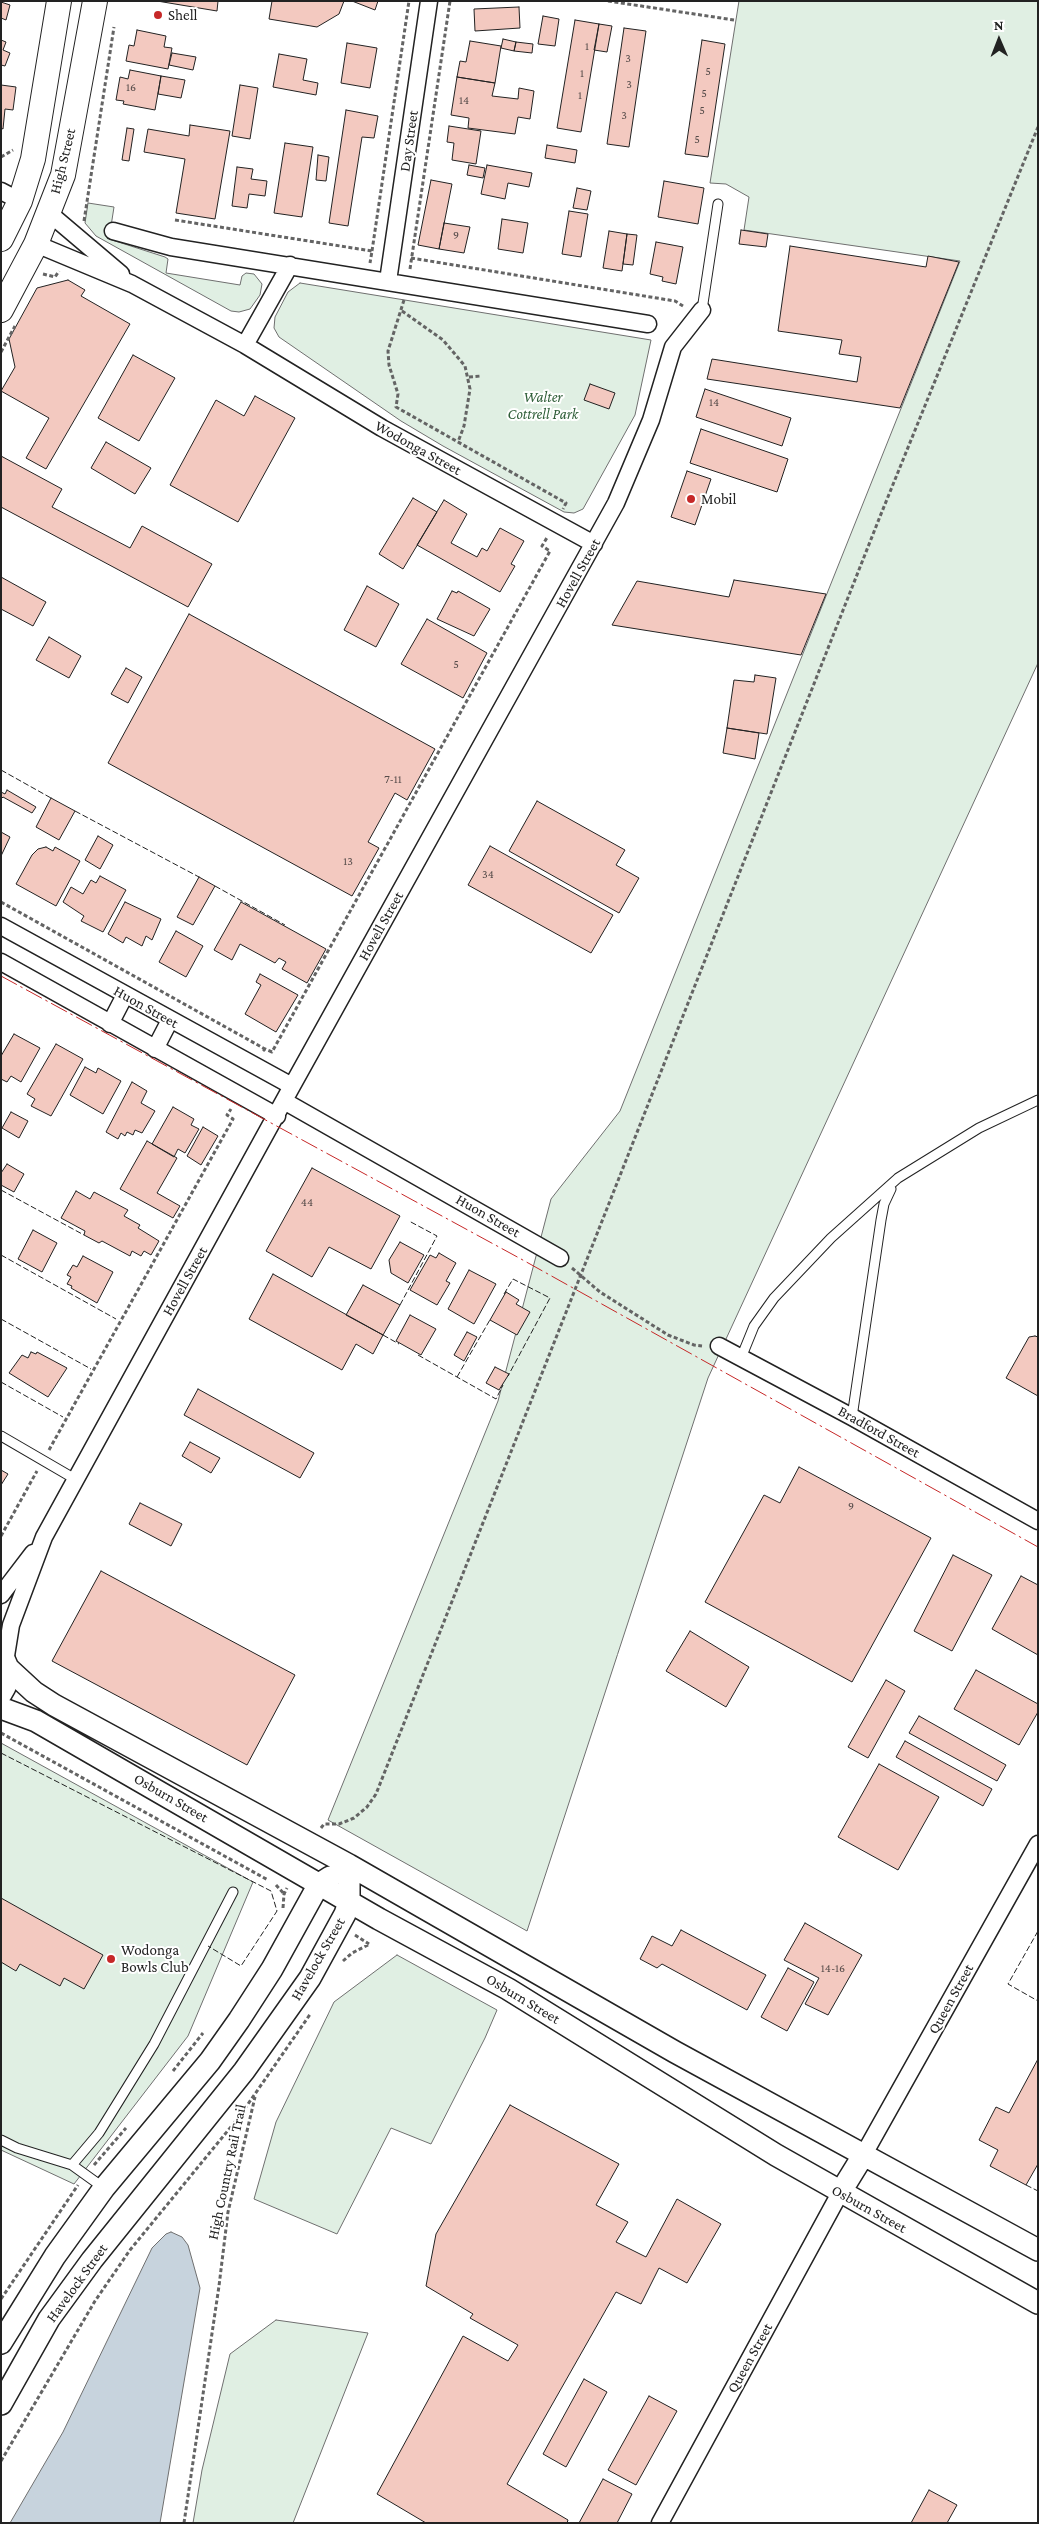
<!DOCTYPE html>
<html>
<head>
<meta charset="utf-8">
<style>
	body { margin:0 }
	#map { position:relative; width:1039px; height:2524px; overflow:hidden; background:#fff; font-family:"Crimson Pro",serif }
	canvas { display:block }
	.frame { position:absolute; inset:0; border:2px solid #222; pointer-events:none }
	.north { position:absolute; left:974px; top:15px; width:50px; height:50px; -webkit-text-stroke:4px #fff; paint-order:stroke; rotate:359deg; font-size:14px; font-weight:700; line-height:20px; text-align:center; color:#222 }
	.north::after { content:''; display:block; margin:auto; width:18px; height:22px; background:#222; clip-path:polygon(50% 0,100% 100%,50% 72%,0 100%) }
</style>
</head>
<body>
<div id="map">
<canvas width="1039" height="2524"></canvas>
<div class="frame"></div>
<div class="north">N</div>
</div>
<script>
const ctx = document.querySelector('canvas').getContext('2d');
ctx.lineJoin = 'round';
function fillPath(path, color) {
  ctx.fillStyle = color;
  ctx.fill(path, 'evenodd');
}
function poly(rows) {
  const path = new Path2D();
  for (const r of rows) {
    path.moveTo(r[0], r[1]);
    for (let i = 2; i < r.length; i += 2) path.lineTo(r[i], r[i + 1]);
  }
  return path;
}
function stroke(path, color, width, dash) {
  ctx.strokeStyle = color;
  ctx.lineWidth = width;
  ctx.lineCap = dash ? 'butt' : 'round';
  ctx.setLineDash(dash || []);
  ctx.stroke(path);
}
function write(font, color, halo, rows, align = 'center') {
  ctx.font = font + ' "Crimson Pro",serif';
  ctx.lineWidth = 4;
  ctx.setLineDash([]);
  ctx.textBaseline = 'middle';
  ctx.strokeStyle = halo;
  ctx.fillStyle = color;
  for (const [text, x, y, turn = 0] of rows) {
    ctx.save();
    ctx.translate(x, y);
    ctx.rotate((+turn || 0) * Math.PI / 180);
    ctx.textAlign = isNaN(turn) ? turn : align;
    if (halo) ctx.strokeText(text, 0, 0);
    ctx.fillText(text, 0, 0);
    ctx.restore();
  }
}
const green = poly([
	[739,1,1038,1,1038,663,708,1378,527,1931,328,1820,498,1401,551,1199,620,1111,960,261,744,230,749,197,726,184,710,183,739,1],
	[88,203,114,207,109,239,165,257,168,259,166,273,240,285,242,276,246,273,254,274,262,284,260,295,250,309,239,312,231,311,96,236,85,223,88,203],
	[300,283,651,340,635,415,583,509,574,513,564,512,443,446,401,421,279,337,274,328,275,317,288,292,300,283],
	[1,1743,253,1882,188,2036,74,2184,1,2150,1,1743],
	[397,1955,497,2010,485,2038,431,2144,391,2128,337,2234,254,2199,276,2122,334,2002,397,1955],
	[276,2320,368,2333,293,2523,193,2523,202,2470,230,2354,276,2320]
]);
fillPath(green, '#e0efe3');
stroke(green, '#6f6f6f', 1);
const water = poly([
	[171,2232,182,2237,188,2245,200,2288,160,2523,10,2523,63,2432,152,2248,166,2234,171,2232]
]);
fillPath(water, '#c7d3dd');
stroke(water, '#6f6f6f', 1);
const building = poly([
	[157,1,218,1,217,11,157,1],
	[272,1,344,1,339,14,317,27,269,19,272,1],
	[352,1,378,1,375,10,352,1],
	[1,2,10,5,6,20,1,18,1,2],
	[519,7,520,28,475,31,474,9,519,7],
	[543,16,559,19,555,46,538,44,543,16],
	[575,20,599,24,581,132,557,128,575,20],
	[599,24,612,26,607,52,594,50,599,24],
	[624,28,646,31,629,147,607,144,624,28],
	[137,30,166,36,164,47,172,48,168,69,126,61,129,45,134,46,137,30],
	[503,39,516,42,514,51,501,48,503,39],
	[1,40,6,42,3,50,10,53,5,66,1,65,1,40],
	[702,40,725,44,708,157,685,154,702,40],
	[470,41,501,46,495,83,457,77,460,61,466,62,470,41],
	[516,42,533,44,532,53,514,51,516,42],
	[347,43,377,48,370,88,341,83,347,43],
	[172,53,196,57,193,70,169,65,172,53],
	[279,54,307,59,303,80,318,83,316,95,273,87,279,54],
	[130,70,161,76,155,110,123,104,124,101,116,100,120,77,128,79,130,70],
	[161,76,185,80,181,98,158,94,161,76],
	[457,77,495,83,492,96,518,99,519,88,534,91,530,119,518,117,515,134,468,128,469,118,451,115,457,77],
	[1,85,16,87,13,110,5,109,3,129,1,128,1,85],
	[240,85,258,88,250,139,232,136,240,85],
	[346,110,378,116,374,138,362,137,348,226,329,223,346,110],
	[190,125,230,131,215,219,176,213,185,159,144,152,148,129,189,136,190,125],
	[449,126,481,131,476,164,452,160,454,143,447,142,449,126],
	[127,128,134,129,129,161,122,160,127,128],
	[285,143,313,147,302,217,274,213,285,143],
	[547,145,577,150,575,163,545,158,547,145],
	[318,155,329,157,326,181,316,180,318,155],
	[469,165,485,168,483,178,467,175,469,165],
	[487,165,532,173,529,187,508,183,505,199,481,194,487,165],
	[237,167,253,169,251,179,267,181,265,196,249,194,247,208,232,206,237,167],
	[431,180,452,184,439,249,418,245,431,180],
	[664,181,704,188,698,224,658,217,664,181],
	[577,188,591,191,587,210,573,208,577,188],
	[569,211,588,214,581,257,562,254,569,211],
	[502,219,528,223,523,253,498,249,502,219],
	[444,223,470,227,464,253,439,249,444,223],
	[741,230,768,234,766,247,739,244,741,230],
	[609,231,627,234,622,271,603,268,609,231],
	[627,234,637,235,633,265,623,264,627,234],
	[656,242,683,247,676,284,662,281,663,277,650,274,656,242],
	[790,246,926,267,928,256,959,262,900,408,707,379,712,359,857,382,861,357,839,354,842,340,778,331,790,246],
	[68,280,85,290,81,296,130,324,46,469,26,458,49,418,1,391,15,367,9,339,37,288,68,280],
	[133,355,175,378,139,441,98,418,133,355],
	[590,384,615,393,609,409,584,400,590,384],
	[705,389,791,418,782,446,696,417,705,389],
	[255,396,295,418,238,522,170,485,216,400,244,416,255,396],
	[701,429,788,459,777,492,690,463,701,429],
	[106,442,151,468,135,494,91,468,106,442],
	[1,456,62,489,52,507,130,548,142,526,212,564,188,607,1,507,1,456],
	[687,471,711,479,695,525,671,517,687,471],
	[413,498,437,512,403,569,379,554,413,498],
	[444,500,467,514,451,543,477,557,482,548,487,551,500,528,524,541,511,564,515,566,500,592,417,545,444,500],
	[1,577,46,602,33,626,1,609,1,577],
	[734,580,826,594,801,655,612,625,637,581,729,597,734,580],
	[367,586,399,604,376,647,344,630,367,586],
	[452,591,457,593,458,591,490,609,474,636,437,619,452,591],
	[189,614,435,749,407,800,395,793,368,842,379,848,352,896,108,763,189,614],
	[427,619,487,653,463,698,401,664,427,619],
	[49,637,81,656,69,678,36,660,49,637],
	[126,668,142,677,128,703,111,694,126,668],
	[755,675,776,678,767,734,727,728,734,680,754,682,755,675],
	[727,728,759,733,755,759,723,753,727,728],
	[7,790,36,807,32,813,3,797,1,799,1,792,5,794,7,790],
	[51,798,75,811,59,840,36,827,51,798],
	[537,801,625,850,616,865,639,878,619,913,509,851,537,801],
	[1,832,10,837,1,856,1,832],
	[98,836,113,845,100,869,85,860,98,836],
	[490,846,613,915,591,953,468,885,490,846],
	[46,847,53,851,55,847,80,861,56,906,16,884,32,855,38,849,46,847],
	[100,876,126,890,103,932,81,921,84,916,63,902,71,887,83,894,91,880,96,883,100,876],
	[199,877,215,886,193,925,177,917,199,877],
	[125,902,161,919,152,940,146,936,142,946,126,937,123,943,108,934,125,902],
	[241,902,326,949,307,983,282,969,286,962,279,958,275,963,240,944,232,960,214,950,241,902],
	[176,931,203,946,186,977,159,962,176,931],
	[260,974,298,995,276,1032,245,1014,261,985,256,982,260,974],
	[14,1034,40,1048,21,1082,11,1076,7,1082,1,1079,1,1056,14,1034],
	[56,1044,83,1059,51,1116,31,1106,35,1099,27,1094,56,1044],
	[85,1067,96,1073,98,1068,121,1081,103,1114,70,1095,85,1067],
	[132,1082,147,1091,141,1103,155,1111,142,1133,135,1130,133,1135,127,1132,125,1136,121,1133,118,1139,106,1132,132,1082],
	[173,1107,194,1119,191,1125,199,1129,185,1153,178,1149,174,1157,152,1144,173,1107],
	[11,1112,28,1121,19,1138,2,1128,11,1112],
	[203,1127,218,1136,201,1165,187,1156,203,1127],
	[147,1141,177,1158,157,1193,180,1206,173,1218,120,1189,147,1141],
	[7,1164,24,1174,14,1192,1,1185,1,1173,7,1164],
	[312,1168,400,1216,371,1269,329,1247,312,1277,266,1251,312,1168],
	[76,1191,90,1199,94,1192,128,1210,124,1216,140,1225,138,1228,159,1241,151,1255,144,1251,141,1256,132,1251,130,1256,102,1241,99,1243,84,1235,85,1231,61,1218,76,1191],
	[33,1230,57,1243,42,1272,18,1259,33,1230],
	[400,1242,424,1255,408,1283,391,1273,389,1260,400,1242],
	[439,1253,456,1263,446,1281,450,1283,437,1305,410,1290,430,1255,436,1258,439,1253],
	[83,1256,113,1272,97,1303,71,1288,72,1286,67,1284,71,1277,67,1275,73,1265,77,1267,83,1256],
	[469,1270,496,1284,474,1324,448,1309,469,1270],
	[273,1274,383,1335,373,1354,356,1344,342,1370,249,1319,273,1274],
	[363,1285,400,1305,383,1335,346,1315,363,1285],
	[506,1292,519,1300,516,1304,530,1312,517,1335,490,1320,506,1292],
	[410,1315,436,1329,421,1355,396,1341,410,1315],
	[467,1332,477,1337,464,1361,454,1355,467,1332],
	[1035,1336,1038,1337,1038,1396,1006,1378,1029,1337,1035,1336],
	[31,1352,36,1354,37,1352,67,1368,48,1397,9,1373,22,1355,28,1358,31,1352],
	[495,1367,509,1374,499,1390,486,1383,495,1367],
	[198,1389,314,1453,300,1478,184,1415,198,1389],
	[190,1442,220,1458,211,1473,182,1456,190,1442],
	[799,1467,931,1538,852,1682,705,1602,764,1495,780,1503,799,1467],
	[1,1470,8,1474,1,1485,1,1470],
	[140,1503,182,1524,171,1546,129,1524,140,1503],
	[953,1555,992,1575,952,1651,914,1631,953,1555],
	[101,1571,295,1675,247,1765,52,1661,101,1571],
	[1021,1576,1038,1585,1038,1655,992,1629,1021,1576],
	[690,1631,749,1667,726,1707,666,1671,690,1631],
	[976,1670,1038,1704,1038,1712,1019,1745,954,1709,976,1670],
	[886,1680,905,1691,868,1758,848,1747,886,1680],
	[919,1716,1006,1765,997,1781,909,1733,919,1716],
	[905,1741,992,1789,983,1806,896,1757,905,1741],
	[879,1764,939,1797,898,1870,838,1837,879,1764],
	[1,1898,103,1955,84,1989,64,1978,60,1986,20,1964,16,1971,1,1962,1,1898],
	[805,1923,862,1955,828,2015,805,2004,819,1978,784,1960,805,1923],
	[681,1930,766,1975,747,2010,662,1964,657,1968,640,1959,652,1936,672,1946,681,1930],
	[788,1968,814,1982,787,2031,761,2017,788,1968],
	[1038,2059,1038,2164,1026,2185,990,2166,998,2150,979,2140,996,2107,1009,2113,1038,2059],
	[510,2105,619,2164,596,2205,628,2222,616,2242,646,2257,677,2199,721,2224,687,2283,659,2268,641,2304,616,2292,507,2484,568,2520,567,2523,426,2523,377,2494,463,2336,508,2361,518,2345,470,2318,473,2314,426,2286,436,2234,510,2105],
	[584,2379,607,2392,566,2467,543,2454,584,2379],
	[649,2396,677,2411,636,2485,608,2470,649,2396],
	[603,2479,632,2494,617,2523,579,2523,603,2479],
	[929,2490,957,2505,947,2523,911,2523,929,2490]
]);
fillPath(building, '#f3c9c0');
stroke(building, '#222', 1);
const service = poly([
	[702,310,718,204],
	[741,1358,754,1326,774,1298,831,1238,898,1178,979,1128,1038,1100],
	[852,1417,881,1220,884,1204,891,1189],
	[1,1436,75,1479],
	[1,2140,17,2148,72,2165],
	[104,2188,72,2165,99,2133,154,2044,233,1892]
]);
const minor = poly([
	[1,191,20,201],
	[49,213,121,274],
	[113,231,171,247,648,324],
	[36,244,132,284,245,345,382,428,594,544],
	[388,281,429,1],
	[245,345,290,265],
	[1,926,292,1086],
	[1,962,277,1116],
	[110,1024,125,995],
	[155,1049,170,1020],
	[284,1101,560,1258],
	[719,1346,852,1417,1038,1521],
	[1,1595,33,1553],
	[5,1662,11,1625,44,1537,292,1086,616,503,651,420,673,347,702,310],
	[864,2154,1038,1844],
	[660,2523,840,2193]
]);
const tertiary = poly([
	[1,1652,8,1668,5,1687,1,1694],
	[8,1668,34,1692,54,1705,349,1865,675,2052,1038,2250],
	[1,1708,36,1721,379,1919,508,1989,776,2155,1038,2303],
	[840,2193,864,2154],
	[1,2343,55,2256,104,2188,210,2061,239,2020,272,1969,319,1884,330,1877],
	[1,2404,49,2319,92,2260,244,2071,310,1978,345,1914,349,1902,349,1865]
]);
const secondary = poly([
	[1,239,20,201,33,159,59,1],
	[1,310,36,244,63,175,95,1]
]);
stroke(service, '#222', 11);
stroke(minor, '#222', 19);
stroke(tertiary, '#222', 24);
stroke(secondary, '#222', 26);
stroke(poly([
	[608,1,734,20],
	[1,157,13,150],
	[175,220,372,251,370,263],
	[84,221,114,27],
	[372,251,409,1],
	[411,258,675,301,683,306],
	[410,269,450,1],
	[43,274,55,277,59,271],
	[404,300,388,351,389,365,398,394,396,407,566,503,563,509],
	[402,311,443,340,465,366,470,389,464,426,458,442],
	[1,352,15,326],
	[469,377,481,376],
	[1,902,265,1049],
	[263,1051,265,1049,272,1052,550,551,542,546,548,536],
	[572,1268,600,1292,668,1335,694,1345,702,1346],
	[49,1450,233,1119,227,1115,231,1109],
	[1,1536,37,1471],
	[1,1733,268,1880],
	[321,1828,324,1824,339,1824,354,1818,367,1807,376,1794,879,519,1038,127],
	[276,1885,285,1895],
	[283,1908,284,1894,287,1888],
	[355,1935,369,1944],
	[343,1961,352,1953,370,1944],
	[173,2071,203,2033],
	[94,2165,126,2128],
	[1,2299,78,2185],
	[1,2461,95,2301,130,2250,239,2117,311,2013],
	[184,2523,219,2286,228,2212,255,2097]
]), '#646464', 3, [4, 2.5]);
stroke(service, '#fff', 9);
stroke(minor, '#fff', 16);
stroke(tertiary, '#fff', 21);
stroke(secondary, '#fff', 24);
stroke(poly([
	[1,770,51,798],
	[75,811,199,877],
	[215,886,285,925],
	[1,1190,84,1235],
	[1,1255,116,1319],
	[504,1294,513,1279,550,1298,508,1376],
	[400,1305,437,1236,409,1221],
	[1,1319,91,1369],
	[383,1335,399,1344],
	[418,1355,496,1399,503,1385],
	[457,1377,491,1318],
	[1,1382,63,1417],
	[1,1753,271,1891,277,1911,241,1966,208,1946],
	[1038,1931,1008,1984,1038,2001],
	[1026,2185,1038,2191]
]), '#222', 1, [6, 2.5]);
stroke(poly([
	[1,976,521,1259,1038,1547]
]), '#c62828', 1, [18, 4, 2.5, 4]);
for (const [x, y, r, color] of [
	[158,15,5,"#c62828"],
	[691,499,5,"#c62828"],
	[111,1959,5,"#c62828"]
]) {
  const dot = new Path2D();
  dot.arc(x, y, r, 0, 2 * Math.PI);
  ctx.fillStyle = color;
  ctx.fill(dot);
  stroke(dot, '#fff', 2);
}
write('12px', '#564c4a', null, [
	["1",587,46],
	["3",628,58],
	["5",708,71],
	["1",582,73],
	["3",629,84],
	["16",131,87],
	["5",704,93],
	["1",580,95],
	["14",464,100],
	["5",702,110],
	["3",624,115],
	["5",697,139],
	["9",456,235],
	["14",714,402],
	["5",456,664],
	["7-11",393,779],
	["13",348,861],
	["34",488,874],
	["44",307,1202],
	["9",851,1506],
	["14-16",833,1968]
]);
write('15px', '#222', '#fff', [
	["Shell",168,15],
	["Mobil",701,499],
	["Wodonga",121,1950],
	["Bowls Club",121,1967]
], 'left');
write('15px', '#222', '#fff', [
	["Day Street",409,141,-82],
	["High Street",63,161,-76],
	["Wodonga Street",418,448,29],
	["Hovell Street",578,573,-61],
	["Hovell Street",381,926,-61],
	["Huon Street",146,1007,29],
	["Huon Street",488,1216,30],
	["Hovell Street",185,1281,-61],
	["Bradford Street",879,1432,29],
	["Osburn Street",171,1798,30],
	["Havelock Street",318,1959,-60],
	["Osburn Street",523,1999,31],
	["Queen Street",951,1999,-61],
	["High Country Rail Trail",227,2172,-78],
	["Osburn Street",869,2209,29],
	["Havelock Street",77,2283,-54],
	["Queen Street",750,2358,-61]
]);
write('italic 15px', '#2f5e38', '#fff', [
	["Walter",543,397],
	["Cottrell Park",543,414]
]);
</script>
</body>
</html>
